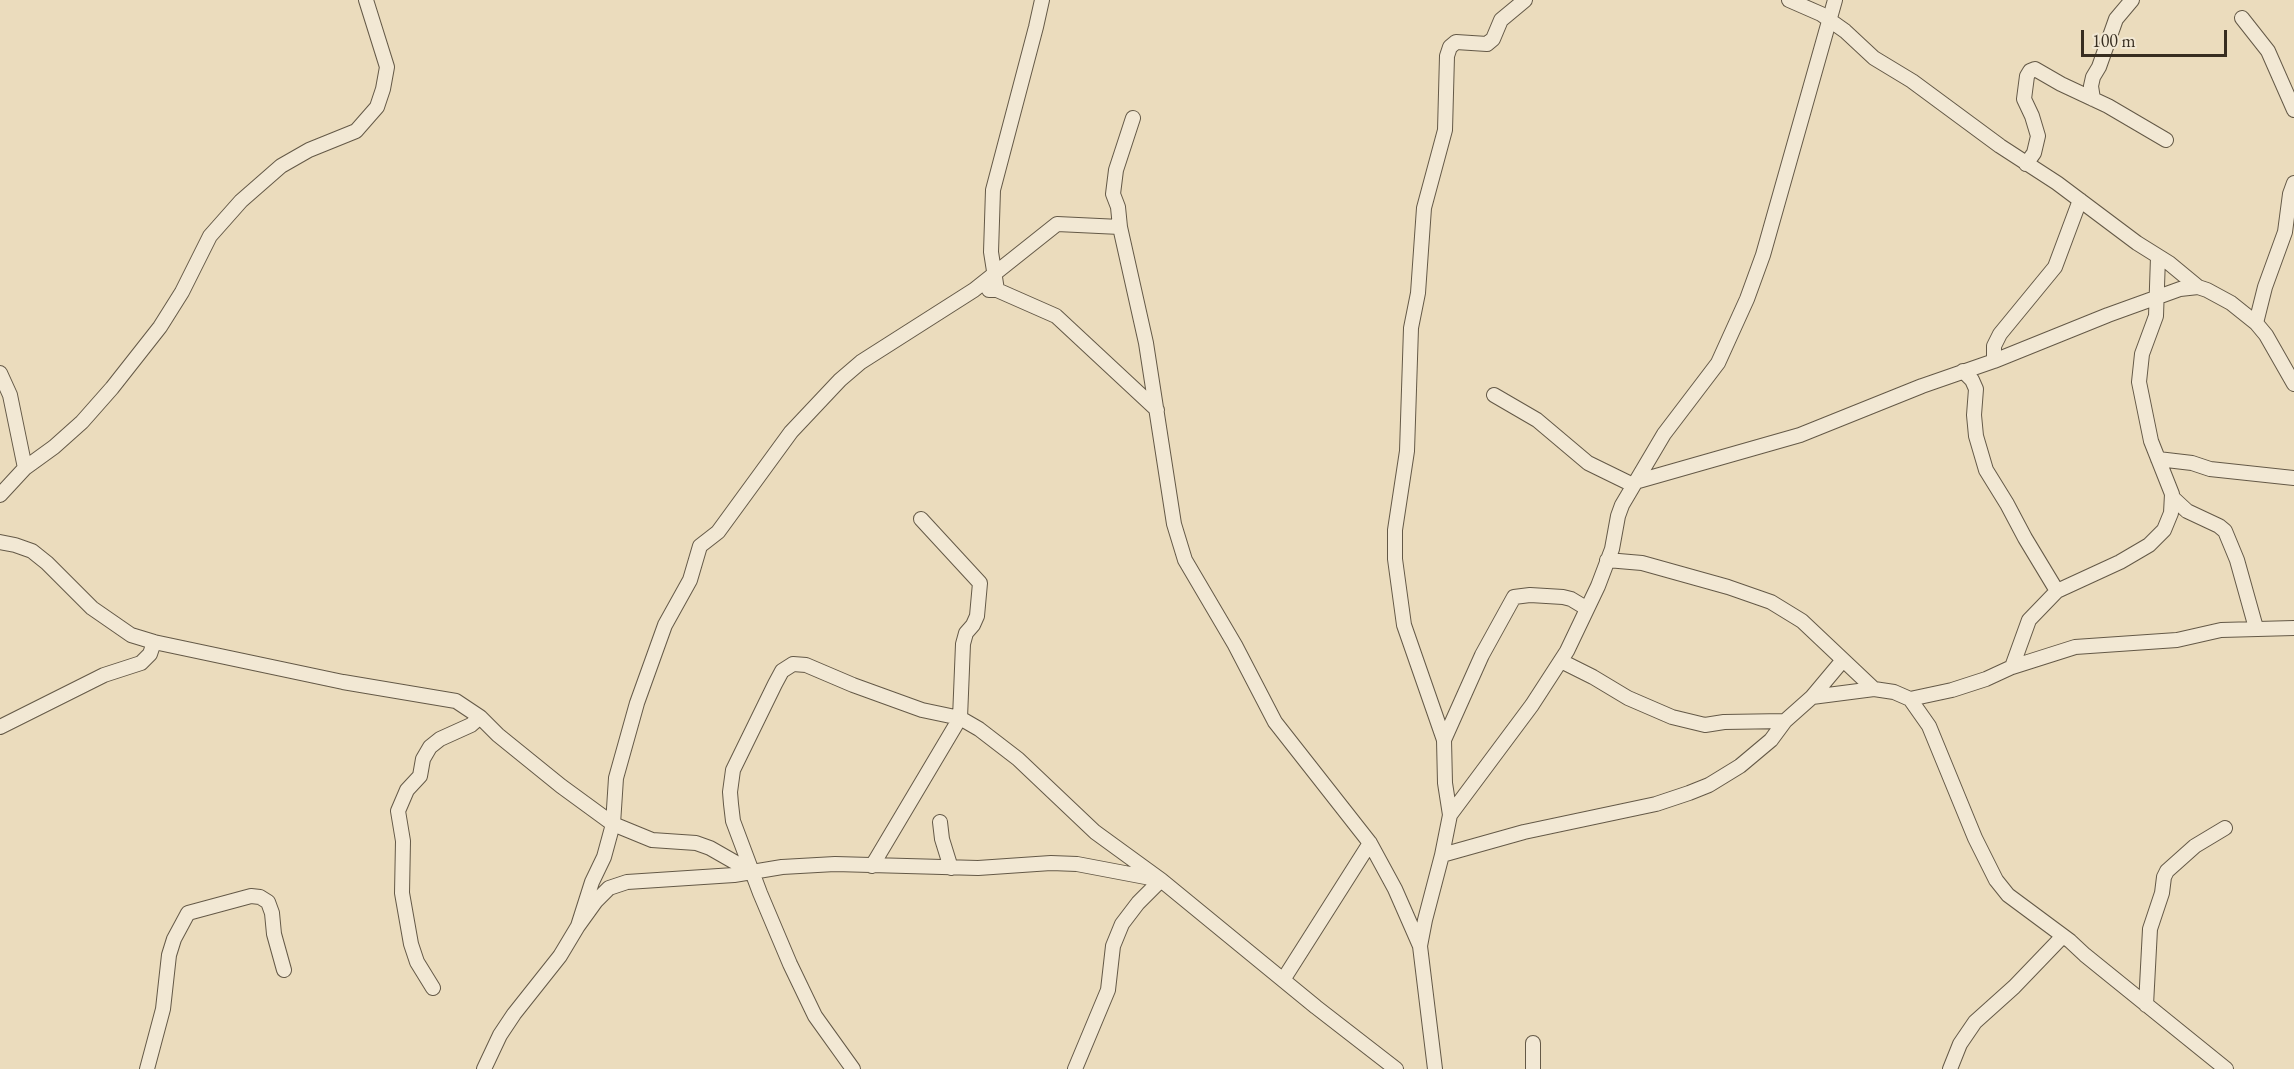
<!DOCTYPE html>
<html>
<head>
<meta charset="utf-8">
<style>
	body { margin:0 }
	#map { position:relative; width:2294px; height:1069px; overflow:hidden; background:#ebdcbd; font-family:"EB Garamond",serif }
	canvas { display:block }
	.scale { position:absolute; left:2081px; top:30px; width:146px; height:27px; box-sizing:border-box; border:3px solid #372d20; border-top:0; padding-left:8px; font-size:18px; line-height:21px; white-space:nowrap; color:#372d20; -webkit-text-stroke:4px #f2e8d4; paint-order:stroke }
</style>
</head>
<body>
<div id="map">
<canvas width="2294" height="1069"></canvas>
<div class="scale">100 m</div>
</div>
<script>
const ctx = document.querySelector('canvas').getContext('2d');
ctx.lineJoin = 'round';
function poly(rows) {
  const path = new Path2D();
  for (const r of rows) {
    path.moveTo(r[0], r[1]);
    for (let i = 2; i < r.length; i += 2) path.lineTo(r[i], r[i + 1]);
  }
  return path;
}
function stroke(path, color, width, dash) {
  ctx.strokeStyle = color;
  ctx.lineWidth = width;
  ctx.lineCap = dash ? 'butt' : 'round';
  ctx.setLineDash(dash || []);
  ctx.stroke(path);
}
const minor = poly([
	[1789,0,1821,14,1845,31,1874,58,1912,81,2000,146,2057,183,2137,243,2169,263,2198,287],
	[2242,18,2268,51,2294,110],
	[2093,99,2091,86,2093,77,2099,67,2116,19,2132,0],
	[1133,118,1116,170,1113,194,1118,207,1120,227,1146,343,1174,524,1185,560,1235,645,1275,722,1370,843,1395,889,1420,946],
	[2026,164,2034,153,2038,136,2032,116,2024,99,2027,76,2030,71,2035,69,2061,84,2108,106,2166,140],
	[2294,183,2290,194,2285,232,2265,287,2256,323,2266,335,2294,384],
	[989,290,997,290,1056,316,1157,410],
	[997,290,991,252,993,190,1036,27,1042,0],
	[1994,361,1994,346,2000,334,2055,267,2080,200],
	[1963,371,1972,380,1976,389,1974,415,1976,436,1986,470,2007,504,2025,538,2057,591,2029,620,2012,667],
	[0,373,10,395,25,468],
	[1494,395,1537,420,1588,463,1633,485],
	[2158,459,2192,463,2210,469,2294,478],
	[1635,482,1800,435,1922,386,1994,361,2108,315,2180,289,2198,287,2207,290,2231,303,2256,323],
	[0,495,25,468,54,447,82,422,112,388,160,327,182,292,210,236,241,201,281,166,309,150,356,131,377,107,383,89,387,67,366,0],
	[2173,498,2187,511,2219,526,2225,531,2237,560,2256,628],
	[0,542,15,545,32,551,47,563,92,608,131,635,154,642,343,682,456,701,480,717,498,735,561,786,613,824,604,857,592,882,578,926],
	[1607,560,1642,563,1728,587,1771,602,1802,621,1874,689,1894,692,1910,699,1929,726,1975,838,1996,880,2008,895,2070,941,2085,955,2226,1069],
	[2057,591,2120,562,2149,545,2164,530,2171,513,2172,494,2151,441,2139,382,2142,354,2156,316,2158,257],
	[1561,661,1593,677,1628,698,1672,717,1705,725,1724,722,1785,721],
	[1812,697,1843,660],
	[1910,699,1952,690,1986,679,2012,667,2075,647,2177,640,2221,630,2294,628],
	[0,727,104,675,141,663,150,654,154,642],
	[1444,740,1482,655,1514,597,1530,595,1563,597,1571,599,1586,608],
	[1450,815,1532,705,1567,651,1598,586,1612,549,1618,516,1622,505,1664,434,1718,363,1747,299,1763,255,1835,0],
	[940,822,942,839,951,868],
	[1442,855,1524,832,1656,804,1689,793,1709,785,1740,766,1771,740,1785,721,1812,697,1874,689],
	[872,866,960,718,963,644,966,633,973,625,977,616,980,583,921,519],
	[752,872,710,848,696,843,652,840,613,824,616,778,637,703,665,625,690,580,700,546,718,532,791,432,840,380,861,362,974,290,1057,224,1120,227],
	[1283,980,1370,843],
	[433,988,417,962,411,944,402,893,403,841,398,811,407,790,420,776,423,759,430,747,440,739,471,725,480,717],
	[2146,1005,2150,929,2162,893,2164,877,2167,871,2195,846,2225,828],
	[1533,1043,1533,1069],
	[147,1069,163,1009,169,955,174,939,188,913,251,896,260,897,268,902,272,913,274,934,284,970],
	[484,1069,500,1035,514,1014,560,956,578,926,596,901,609,888,627,882,734,875,782,867,835,864,978,868,1051,863,1077,864,1156,879],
	[853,1069,815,1016,790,964,760,893,733,821,731,804,730,792,733,770,775,684,782,671,793,664,806,665,853,685,922,710,960,718,979,729,1018,759,1095,832,1161,880,1316,1007,1396,1069],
	[1075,1069,1108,990,1113,946,1122,924,1138,903,1161,880],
	[1435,1069,1420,946,1425,920,1442,855,1450,815,1445,783,1444,740,1404,625,1395,559,1395,530,1407,451,1411,328,1418,293,1424,208,1445,130,1447,56,1450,47,1456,42,1487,44,1493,39,1501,20,1525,0],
	[1950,1069,1960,1044,1975,1022,2014,987,2063,936]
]);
stroke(minor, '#645947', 16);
stroke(minor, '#f2e8d4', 14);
</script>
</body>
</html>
